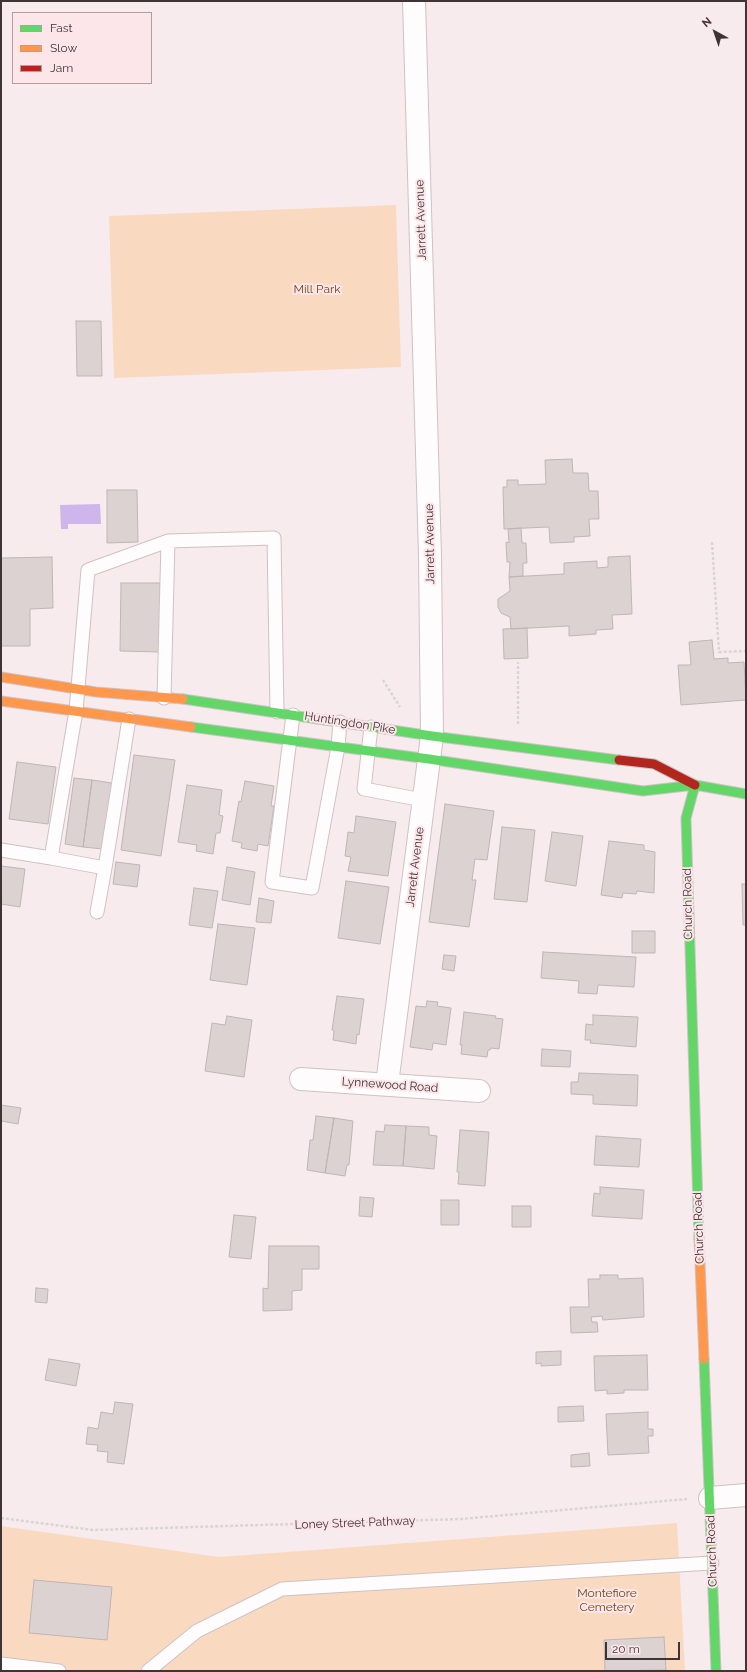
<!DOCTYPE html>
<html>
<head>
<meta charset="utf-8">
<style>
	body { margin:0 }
	#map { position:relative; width:747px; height:1672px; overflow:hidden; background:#f8ebee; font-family:Raleway,sans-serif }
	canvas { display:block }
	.frame { position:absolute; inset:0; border:2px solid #3e3335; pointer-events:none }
	.legend { position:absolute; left:12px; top:12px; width:140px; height:72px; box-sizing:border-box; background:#fde6ea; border:1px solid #b19ea2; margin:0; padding:5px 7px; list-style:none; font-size:12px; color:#3e3335 }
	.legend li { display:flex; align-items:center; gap:8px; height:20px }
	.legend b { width:20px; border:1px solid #b19ea2 }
	.north { position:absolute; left:695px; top:12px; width:40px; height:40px; -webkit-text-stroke:3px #fde6ea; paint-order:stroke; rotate:320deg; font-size:11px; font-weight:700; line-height:16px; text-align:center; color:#3e3335 }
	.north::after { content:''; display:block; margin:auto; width:14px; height:18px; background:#3e3335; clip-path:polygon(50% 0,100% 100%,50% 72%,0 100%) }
	.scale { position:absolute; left:605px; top:1642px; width:75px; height:18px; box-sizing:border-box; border:2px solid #3e3335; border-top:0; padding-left:5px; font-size:12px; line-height:14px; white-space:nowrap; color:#3e3335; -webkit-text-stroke:3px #fde6ea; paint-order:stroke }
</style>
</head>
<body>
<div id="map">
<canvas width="747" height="1672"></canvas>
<div class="frame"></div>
<ul class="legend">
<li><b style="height:5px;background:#63d668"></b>Fast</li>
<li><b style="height:5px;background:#ff974d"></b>Slow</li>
<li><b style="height:5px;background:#b3261e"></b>Jam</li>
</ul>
<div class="north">N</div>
<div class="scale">20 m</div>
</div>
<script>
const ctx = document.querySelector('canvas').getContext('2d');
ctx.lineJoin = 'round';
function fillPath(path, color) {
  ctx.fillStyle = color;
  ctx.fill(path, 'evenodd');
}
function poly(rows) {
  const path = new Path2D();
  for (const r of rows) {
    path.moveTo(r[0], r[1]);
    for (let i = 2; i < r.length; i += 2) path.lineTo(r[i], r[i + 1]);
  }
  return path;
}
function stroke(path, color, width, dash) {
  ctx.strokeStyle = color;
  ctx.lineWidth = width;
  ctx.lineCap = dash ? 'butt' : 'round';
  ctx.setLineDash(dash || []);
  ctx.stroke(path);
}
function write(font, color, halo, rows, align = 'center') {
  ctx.font = font + ' Raleway,sans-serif';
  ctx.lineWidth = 4;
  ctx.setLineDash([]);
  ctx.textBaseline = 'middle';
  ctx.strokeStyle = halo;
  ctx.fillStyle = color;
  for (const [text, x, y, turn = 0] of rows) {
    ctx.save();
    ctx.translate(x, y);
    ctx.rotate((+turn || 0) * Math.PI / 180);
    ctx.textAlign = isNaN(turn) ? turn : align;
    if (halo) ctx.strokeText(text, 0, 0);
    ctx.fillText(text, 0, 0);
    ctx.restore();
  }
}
fillPath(poly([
	[396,205,401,367,114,378,109,216],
	[677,1523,685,1671,1,1671,1,1526,219,1557]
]), '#f9dac1');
fillPath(poly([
	[100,504,101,524,68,524,68,529,61,529,60,505]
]), '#ceb5eb');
const building = poly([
	[76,321,101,321,102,376,77,376,76,321],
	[572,459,573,473,588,473,589,491,598,491,599,519,589,519,590,536,574,537,574,542,550,543,549,527,504,529,503,487,507,487,507,480,518,480,518,485,546,484,545,460,572,459],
	[107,490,137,490,138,542,107,543,107,490],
	[521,528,522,543,526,543,527,563,523,563,523,576,509,577,510,562,507,562,506,542,509,543,508,529,521,528],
	[630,556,632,614,612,615,613,629,596,630,596,634,569,636,569,626,511,629,510,617,501,613,498,607,498,599,510,591,509,577,564,574,564,563,597,561,597,568,608,567,608,557,630,556],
	[52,557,53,608,30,609,30,646,1,646,1,558,52,557],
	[121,583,160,583,159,652,120,651,121,583],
	[527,628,528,658,504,659,503,629,527,628],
	[712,640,714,659,728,658,728,663,744,662,746,700,681,705,678,665,691,665,689,642,712,640],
	[134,755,175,760,161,856,121,850,134,755],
	[17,762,56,767,48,824,9,819,17,762],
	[74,778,92,780,83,847,65,844,74,778],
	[92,780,112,783,103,849,83,847,92,780],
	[245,781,274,786,271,806,274,806,268,846,258,844,257,851,241,848,242,843,232,841,239,801,241,802,245,781],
	[187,785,222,790,219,815,223,816,220,833,216,833,213,854,196,851,197,845,178,842,187,785],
	[445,804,494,811,487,860,475,859,472,880,476,880,469,927,429,922,445,804],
	[356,816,396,822,388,876,348,871,351,857,345,856,348,832,354,833,356,816],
	[502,827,535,830,527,902,494,899,502,827],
	[552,832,583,836,576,886,545,881,552,832],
	[609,841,644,845,644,850,655,852,654,893,637,891,636,894,623,893,622,898,601,895,609,841],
	[116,862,140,865,137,887,113,884,116,862],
	[1,866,25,869,20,907,1,904,1,866],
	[227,867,255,872,250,905,222,900,227,867],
	[346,881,389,887,380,944,338,938,346,881],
	[742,884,746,884,746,925,743,925,742,884],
	[194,888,218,891,212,928,189,925,194,888],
	[259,898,274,901,271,923,256,922,259,898],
	[218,924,255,928,247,985,210,980,218,924],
	[632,931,655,931,655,953,632,953,632,931],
	[543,952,636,957,634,987,598,985,597,994,578,993,579,981,541,978,543,952],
	[444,955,456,956,454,971,442,969,444,955],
	[337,996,364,999,359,1035,357,1034,356,1044,333,1040,334,1031,332,1030,337,996],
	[427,1001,438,1002,437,1006,451,1008,446,1045,433,1043,432,1050,410,1047,416,1006,426,1007,427,1001],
	[464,1012,496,1016,495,1018,503,1019,499,1049,491,1048,490,1050,488,1050,487,1057,461,1054,462,1045,460,1045,464,1012],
	[593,1015,638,1017,636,1047,590,1043,591,1040,585,1040,586,1024,593,1025,593,1015],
	[227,1016,252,1020,244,1077,205,1071,212,1023,225,1025,227,1016],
	[542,1049,571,1051,570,1067,541,1066,542,1049],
	[579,1073,638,1075,637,1106,593,1104,593,1095,571,1094,571,1082,578,1082,579,1073],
	[1,1105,21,1108,18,1124,1,1121,1,1105],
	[316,1116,334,1118,325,1173,307,1170,310,1140,313,1140,316,1116],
	[334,1118,353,1121,349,1165,347,1165,345,1176,325,1173,334,1118],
	[385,1125,406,1126,403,1166,373,1165,376,1131,384,1132,385,1125],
	[406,1126,429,1127,429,1135,437,1136,434,1169,403,1166,406,1126],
	[460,1130,489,1132,485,1186,458,1184,459,1172,457,1172,460,1130],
	[596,1136,641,1139,639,1167,594,1165,596,1136],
	[600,1187,644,1190,642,1219,592,1216,594,1193,600,1194,600,1187],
	[360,1197,374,1198,372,1217,359,1216,360,1197],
	[441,1200,459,1200,459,1225,441,1225,441,1200],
	[512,1206,531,1206,531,1227,512,1227,512,1206],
	[234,1215,256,1217,251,1259,229,1257,234,1215],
	[269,1246,319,1246,319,1269,302,1269,302,1290,292,1291,292,1310,263,1311,263,1288,268,1289,269,1246],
	[600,1275,618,1275,618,1279,643,1278,644,1317,603,1320,602,1316,591,1317,592,1322,597,1322,598,1332,571,1333,570,1307,589,1307,588,1279,600,1279,600,1275],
	[36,1288,48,1289,47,1303,35,1302,36,1288],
	[561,1351,561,1365,541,1366,541,1363,536,1364,536,1352,561,1351],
	[647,1355,648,1390,624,1390,624,1393,607,1394,607,1390,595,1391,594,1356,647,1355],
	[49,1359,80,1364,76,1386,45,1380,49,1359],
	[115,1402,133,1404,124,1464,107,1462,108,1452,97,1451,98,1445,86,1444,88,1427,98,1429,101,1412,113,1414,115,1402],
	[583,1406,584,1421,558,1422,558,1407,583,1406],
	[648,1412,648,1429,653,1429,653,1436,648,1436,649,1453,608,1455,606,1414,648,1412],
	[589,1453,590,1466,571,1467,571,1455,589,1453],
	[34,1580,112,1587,107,1640,29,1633,34,1580],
	[664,1637,666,1670,605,1671,604,1640,664,1637]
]);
fillPath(building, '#ddd2d2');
stroke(building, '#c0b5b5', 1);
const lane = poly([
	[164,698,168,541],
	[293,715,272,882,312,888,338,747,340,722],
	[371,727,364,789,423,800],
	[1,850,51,858,76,711,88,570,168,541,274,538,277,712],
	[51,858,105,868,129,719],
	[97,912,105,868],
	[1,1664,59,1671],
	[148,1671,197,1631,282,1589,712,1563]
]);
const street = poly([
	[301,1079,479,1091],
	[387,1084,432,736,430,556,414,1],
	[710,1498,746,1495]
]);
const fast = poly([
	[183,699,432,736,619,760],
	[191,727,429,759,643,791,695,785,746,794],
	[695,785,686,818,699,1239],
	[704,1359,716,1671]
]);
const slow = poly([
	[1,677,96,692,183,699],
	[1,701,191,727],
	[699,1239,704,1359]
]);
const jam = poly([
	[619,760,654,764,695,785]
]);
stroke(lane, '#cdc2c5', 15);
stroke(street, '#cdc2c5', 24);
stroke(fast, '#cdc2c5', 11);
stroke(slow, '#cdc2c5', 11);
stroke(jam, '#cdc2c5', 11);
stroke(poly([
	[712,542,719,652,746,651],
	[383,680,400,707],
	[518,724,518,662],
	[1,1518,93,1530,461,1519,687,1499]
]), '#d9d5d5', 2.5, [3, 2]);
stroke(lane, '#fefcfc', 13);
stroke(street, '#fefcfc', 22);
stroke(fast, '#63d668', 9);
stroke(slow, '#ff974d', 9);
stroke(jam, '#b3261e', 9);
write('12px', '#3e3335', '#fde6ea', [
	["Jarrett Avenue",421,220,-92],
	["Jarrett Avenue",430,544,-91],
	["Huntingdon Pike",350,723,9],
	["Jarrett Avenue",415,867,-83],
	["Church Road",688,904,-91],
	["Lynnewood Road",390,1085,4],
	["Church Road",699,1228,-92],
	["Loney Street Pathway",355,1523,-2],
	["Church Road",712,1551,-92]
]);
write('12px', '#6e4712', '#fde6ea', [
	["Mill Park",317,289],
	["Montefiore",607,1593],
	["Cemetery",607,1607]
]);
</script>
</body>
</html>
